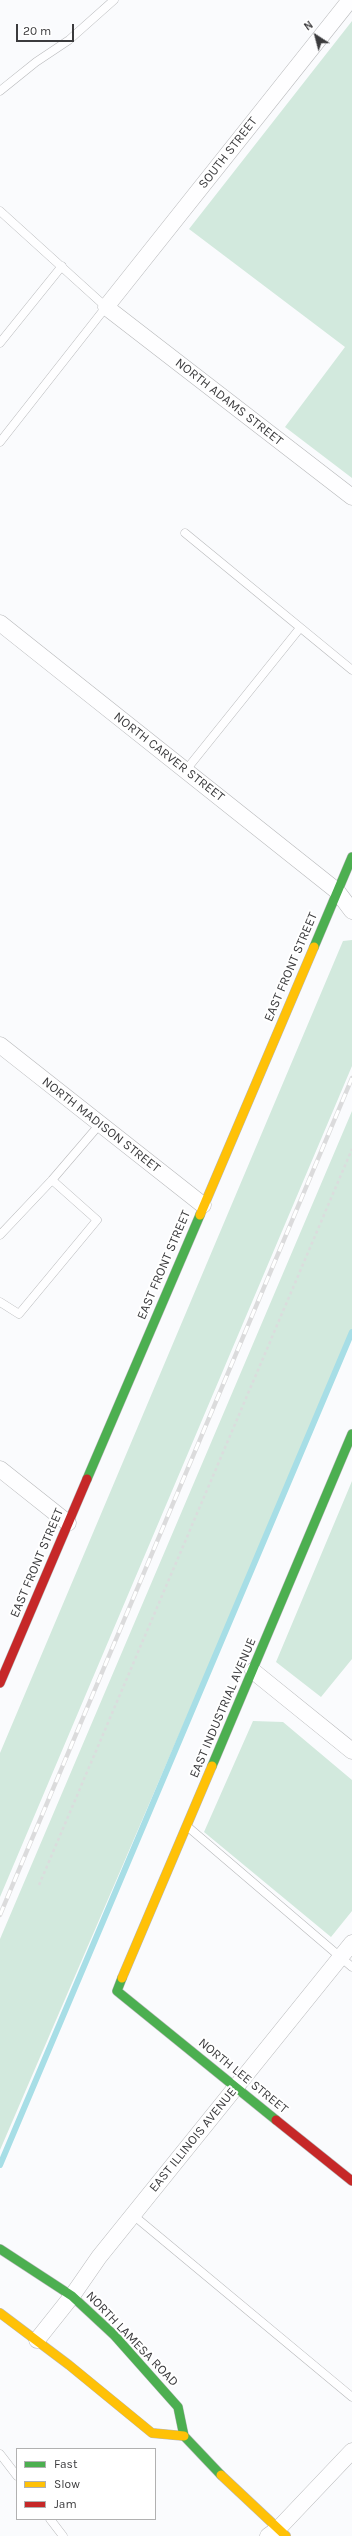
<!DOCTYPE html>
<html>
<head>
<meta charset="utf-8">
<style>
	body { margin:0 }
	#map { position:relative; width:352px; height:2536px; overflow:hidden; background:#fafbfd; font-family:Karla,sans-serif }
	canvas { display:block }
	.legend { position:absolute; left:16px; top:2448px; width:140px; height:72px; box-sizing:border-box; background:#fff; border:1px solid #b1b1b1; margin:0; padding:5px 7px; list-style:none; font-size:12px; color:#3b3b3d }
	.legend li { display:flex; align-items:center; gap:8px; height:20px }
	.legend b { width:20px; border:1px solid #b1b1b1 }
	.north { position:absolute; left:296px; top:16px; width:40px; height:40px; -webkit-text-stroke:3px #fff; paint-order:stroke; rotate:324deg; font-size:11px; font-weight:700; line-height:16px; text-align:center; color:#3b3b3d }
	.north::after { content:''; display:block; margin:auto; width:14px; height:18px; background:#3b3b3d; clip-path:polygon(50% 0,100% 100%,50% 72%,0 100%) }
	.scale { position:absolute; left:16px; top:24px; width:58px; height:18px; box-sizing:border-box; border:2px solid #3b3b3d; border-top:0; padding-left:5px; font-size:12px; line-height:14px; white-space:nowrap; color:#3b3b3d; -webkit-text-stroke:3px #fff; paint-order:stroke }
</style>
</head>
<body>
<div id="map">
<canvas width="352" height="2536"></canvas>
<ul class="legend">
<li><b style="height:5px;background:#4caf50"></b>Fast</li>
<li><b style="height:5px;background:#ffc107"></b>Slow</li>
<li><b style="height:5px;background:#c62828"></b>Jam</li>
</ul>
<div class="north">N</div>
<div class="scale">20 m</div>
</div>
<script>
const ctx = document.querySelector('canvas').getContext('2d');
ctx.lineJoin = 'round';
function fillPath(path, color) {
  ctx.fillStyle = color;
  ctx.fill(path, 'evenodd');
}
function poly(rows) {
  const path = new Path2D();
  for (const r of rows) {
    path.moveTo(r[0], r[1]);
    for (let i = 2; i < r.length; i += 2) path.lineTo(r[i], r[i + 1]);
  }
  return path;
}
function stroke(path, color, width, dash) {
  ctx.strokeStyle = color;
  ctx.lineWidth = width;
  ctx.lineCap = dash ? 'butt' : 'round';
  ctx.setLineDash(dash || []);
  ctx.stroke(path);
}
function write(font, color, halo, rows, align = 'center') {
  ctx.font = font + ' Karla,sans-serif';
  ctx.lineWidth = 4;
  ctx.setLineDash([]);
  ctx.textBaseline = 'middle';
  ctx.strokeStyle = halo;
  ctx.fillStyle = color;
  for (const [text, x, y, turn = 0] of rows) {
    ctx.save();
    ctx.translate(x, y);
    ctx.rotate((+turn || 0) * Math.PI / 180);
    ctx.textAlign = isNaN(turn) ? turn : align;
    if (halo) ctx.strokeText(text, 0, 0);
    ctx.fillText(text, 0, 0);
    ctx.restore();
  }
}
fillPath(poly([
	[352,21,352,478,285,427,345,347,189,229],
	[352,940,352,1066,0,1897,0,1753,343,941],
	[352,1111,352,1333,0,2150,0,1939],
	[352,1481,352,1659,321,1697,276,1662],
	[253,1721,283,1722,352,1780,352,1911,331,1937,204,1832]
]), '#d2e9dd');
stroke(poly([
	[0,2165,352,1332]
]), '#a7dee6', 6);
const lane = poly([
	[0,91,36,62,69,40,114,0],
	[0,211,106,307,0,442],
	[0,343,62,266],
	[185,533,352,670],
	[186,770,300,628],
	[0,1235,52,1180,100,1124],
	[0,1302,19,1314,97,1220,52,1180],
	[188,1827,352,1967],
	[133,2215,352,2397],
	[0,2454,17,2476],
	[50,2519,63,2536]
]);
const street = poly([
	[350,0,106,307,352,497],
	[0,623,337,891,352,911],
	[0,1045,203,1205],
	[0,1469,68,1523],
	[253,1671,352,1751],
	[37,2340,72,2296,99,2257,352,1943],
	[268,2536,278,2529,352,2451]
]);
const fast = poly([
	[314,947,352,857],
	[87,1479,200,1215],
	[212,1766,352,1434],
	[122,1978,117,1991,276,2120],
	[0,2249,72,2296,114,2335,178,2407,184,2436,221,2475]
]);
const slow = poly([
	[200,1215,314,947],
	[122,1978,212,1766],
	[0,2313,69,2365,152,2433,184,2436],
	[221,2475,286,2536]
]);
const jam = poly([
	[0,1683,87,1479],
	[276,2120,352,2181]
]);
stroke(lane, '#b7b8ba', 9);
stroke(street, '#b7b8ba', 17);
stroke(fast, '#b7b8ba', 10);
stroke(slow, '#b7b8ba', 10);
stroke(jam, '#b7b8ba', 10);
stroke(poly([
	[39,1885,352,1149]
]), '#dbdcdd', 2.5, [3, 3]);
stroke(lane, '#fefeff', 8);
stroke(street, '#fefeff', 16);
stroke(fast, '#4caf50', 9);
stroke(slow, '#ffc107', 9);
stroke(jam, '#c62828', 9);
const rail = poly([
	[0,1915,352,1078]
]);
stroke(rail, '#dbdbdc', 4.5);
stroke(rail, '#fff', 3, [9]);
write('13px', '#3b3b3d', '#fff', [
	["SOUTH STREET",228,153,-52],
	["NORTH ADAMS STREET",229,402,38],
	["NORTH CARVER STREET",169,757,38],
	["EAST FRONT STREET",291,967,-67],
	["NORTH MADISON STREET",101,1125,38],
	["EAST FRONT STREET",164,1265,-67],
	["EAST FRONT STREET",37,1563,-67],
	["EAST INDUSTRIAL AVENUE",223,1708,-67],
	["NORTH LEE STREET",243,2076,39],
	["EAST ILLINOIS AVENUE",193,2140,-51],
	["NORTH LAMESA ROAD",132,2339,46]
]);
</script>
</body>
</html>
